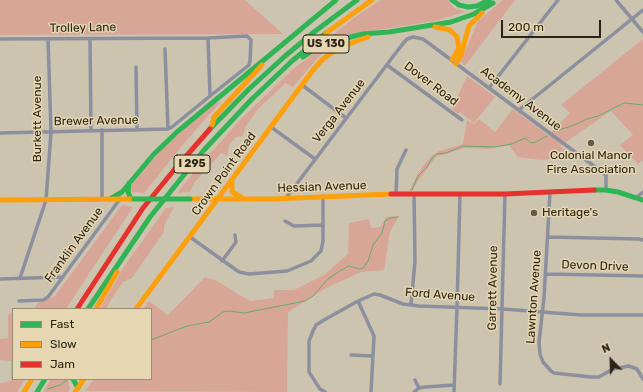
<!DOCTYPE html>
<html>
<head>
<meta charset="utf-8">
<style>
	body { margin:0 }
	#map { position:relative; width:643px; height:392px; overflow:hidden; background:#cdc4b0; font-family:Rubik,sans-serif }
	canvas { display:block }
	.legend { position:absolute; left:12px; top:308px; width:140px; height:72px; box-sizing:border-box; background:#e6d6b1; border:1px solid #9b8f73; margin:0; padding:5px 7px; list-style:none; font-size:12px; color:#2a2416 }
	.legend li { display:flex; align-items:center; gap:8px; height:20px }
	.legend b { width:20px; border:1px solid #9b8f73 }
	.north { position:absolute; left:591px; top:340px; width:40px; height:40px; -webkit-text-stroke:3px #e6d6b1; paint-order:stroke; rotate:337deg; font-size:11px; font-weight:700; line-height:16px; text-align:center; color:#2a2416 }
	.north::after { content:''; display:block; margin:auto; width:14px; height:18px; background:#2a2416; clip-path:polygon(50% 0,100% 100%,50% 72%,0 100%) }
	.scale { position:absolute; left:501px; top:20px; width:100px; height:18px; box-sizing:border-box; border:2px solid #2a2416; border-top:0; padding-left:5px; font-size:12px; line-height:14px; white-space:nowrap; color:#2a2416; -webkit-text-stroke:3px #e6d6b1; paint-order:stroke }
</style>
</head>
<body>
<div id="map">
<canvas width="643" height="392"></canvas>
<ul class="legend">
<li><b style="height:5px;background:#30b455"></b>Fast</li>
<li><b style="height:5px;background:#ff9f0a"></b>Slow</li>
<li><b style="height:5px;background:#e5322d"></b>Jam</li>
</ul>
<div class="north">N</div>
<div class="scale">200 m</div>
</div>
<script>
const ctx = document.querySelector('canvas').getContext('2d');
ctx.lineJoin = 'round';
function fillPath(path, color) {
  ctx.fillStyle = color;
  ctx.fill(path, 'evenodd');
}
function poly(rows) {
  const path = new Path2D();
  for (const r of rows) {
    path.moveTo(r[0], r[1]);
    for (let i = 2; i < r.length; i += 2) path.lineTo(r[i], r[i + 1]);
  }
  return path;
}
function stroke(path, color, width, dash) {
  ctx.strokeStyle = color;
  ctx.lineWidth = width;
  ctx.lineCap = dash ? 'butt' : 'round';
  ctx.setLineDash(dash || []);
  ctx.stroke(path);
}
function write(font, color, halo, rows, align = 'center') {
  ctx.font = font + ' Rubik,sans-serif';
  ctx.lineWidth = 3;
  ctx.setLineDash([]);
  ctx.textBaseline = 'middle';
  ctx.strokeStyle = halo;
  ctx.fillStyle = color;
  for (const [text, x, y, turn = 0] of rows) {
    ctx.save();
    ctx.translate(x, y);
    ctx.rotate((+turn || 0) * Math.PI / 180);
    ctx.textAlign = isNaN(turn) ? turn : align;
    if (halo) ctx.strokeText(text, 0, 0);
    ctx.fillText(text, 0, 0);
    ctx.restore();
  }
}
fillPath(poly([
	[0,0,245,0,283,34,0,35],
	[381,0,448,0,454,8,466,12,434,21,329,38,355,17],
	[503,0,515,0,465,66,461,61,478,21],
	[643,39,643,160,638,164,620,145,633,135,611,111,560,146,574,157,541,160,518,157,509,145,488,149,465,148,436,157,421,177,412,191,409,191,417,175,430,157,439,151,463,144,467,120,474,124,479,119,495,132,513,109,548,135,570,113,561,105],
	[319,50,322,53,293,87,286,83,258,109,245,127,243,136,236,137,229,145,227,156,221,153,194,183,190,192,177,193,198,167,241,119,293,69],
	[467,76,495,97,474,123,460,112,458,114,452,109],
	[222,101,206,118,181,147,144,193,131,192,130,187,162,149,214,104],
	[122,205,133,207,66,309,34,309,38,303,55,296],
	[174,207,164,226,164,232,132,278,123,282,110,301,106,309,100,309,125,265,166,208],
	[399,216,390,232,384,270,361,272,328,287,288,312,287,392,85,391,94,379,151,379,151,309,143,309,149,301,168,315,205,277,215,280,250,301,274,298,274,290,294,290,324,275,348,254,349,223,369,219,371,228,381,227,386,217],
	[13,312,13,379,25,379,17,392,0,392,0,383,11,381,11,361,0,360,0,339,8,338,8,315],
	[51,379,68,379,70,389,68,392,43,392]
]), '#d7a697');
stroke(poly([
	[555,131,572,126,587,119,598,116,624,103,643,105],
	[412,190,418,176,426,168,433,157,437,154,446,153,463,146,495,147,512,144,525,138,530,142,534,143,547,136],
	[151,340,187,326,209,322,223,312,229,311,244,313,305,301,313,296,328,279,341,270,349,266,359,269,363,268,368,261,373,245,382,233,385,221,390,218,398,217],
	[48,389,60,385,68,379]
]), '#6aaa6e', 1);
stroke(poly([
	[616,0,643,32],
	[0,39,208,38,247,36,251,40,250,61,249,65,210,96],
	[90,39,91,131],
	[165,49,168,129],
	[387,65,462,120],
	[136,67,137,130],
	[302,85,346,118],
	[489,88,558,0],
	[519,110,643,10],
	[271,127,315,159],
	[102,130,102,199],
	[0,133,168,129,172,127,210,96,208,38],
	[550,192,544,298,539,342,540,354,543,362,551,371,554,373,591,377,599,377,613,369,629,366,637,369,643,379],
	[396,194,397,169,406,150],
	[637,197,643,192],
	[286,198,401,46,407,39,413,37,423,39,606,175,606,190],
	[285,221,294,226,323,225],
	[190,237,239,272,249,274,287,271,311,261,321,251,323,241,323,196],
	[548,237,639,239,643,240],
	[222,261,236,242,235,235],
	[546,274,643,276],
	[20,278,46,200,51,132,48,39],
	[0,279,63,277],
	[19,301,43,300,48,297,120,199],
	[358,301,374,336,371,392],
	[411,305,415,261,414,194],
	[351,355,373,356],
	[415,380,419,388],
	[500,384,505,194],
	[325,392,320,389,309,372,309,341,313,331,316,325,324,320,358,301,374,294,380,295,403,304,419,306,503,309,581,315,643,315],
	[414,392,419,388,425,387,454,385],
	[454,392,457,307,460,194]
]), '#8c909e', 3.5);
stroke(poly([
	[452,0,459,5,468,7,477,6,489,0],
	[303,57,315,49,338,40,363,34,389,32,451,22,474,14,493,3],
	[210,129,249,89,284,57,314,32,357,0],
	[129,183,128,192,131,199],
	[594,190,606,190,618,192,643,200],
	[110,199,122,192,154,154,177,132,336,0],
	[88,309,150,217,204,150,251,100,292,61,326,33],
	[73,379,78,388],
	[37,392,45,379]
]), '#30b455', 5);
stroke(poly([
	[435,27,450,30,457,37,459,48,452,60],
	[326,33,372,0],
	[331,53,349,44,368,37],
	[456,64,461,55,469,26,482,13],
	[212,125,214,117,262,65],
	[232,182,232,192,241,197],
	[190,199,274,199,391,194],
	[0,200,133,199],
	[96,309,117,272],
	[136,309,313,70,322,60,331,53],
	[24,392,32,379],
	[75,392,84,379]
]), '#ff9f0a', 5);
stroke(poly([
	[391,194,505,194,594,190],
	[77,309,143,208,174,170,210,129]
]), '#e5322d', 5);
stroke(poly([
	[134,199,190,199]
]), '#30b455', 5);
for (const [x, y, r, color] of [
	[591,143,4,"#635c4c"],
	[534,213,4,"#635c4c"]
]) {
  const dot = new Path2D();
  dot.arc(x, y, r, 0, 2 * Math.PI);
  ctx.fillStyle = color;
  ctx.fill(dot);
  stroke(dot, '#e6d6b1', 1.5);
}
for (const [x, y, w] of [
	[326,44,46],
	[192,164,36]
]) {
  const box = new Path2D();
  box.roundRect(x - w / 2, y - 9, w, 18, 3);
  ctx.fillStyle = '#e6d6b1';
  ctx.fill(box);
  stroke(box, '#2a2416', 1);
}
write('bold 11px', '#2a2416', null, [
	["US 130",326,44],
	["I 295",192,164]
]);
write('12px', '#2a2416', '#e6d6b1', [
	["Trolley Lane",83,28,-1],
	["Dover Road",431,84,37],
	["Academy Avenue",521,99,37],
	["Verga Avenue",339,111,-52],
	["Burkett Avenue",38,119,-90],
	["Brewer Avenue",96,121,-1],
	["Crown Point Road",224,174,-54],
	["Hessian Avenue",322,187,-2],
	["Franklin Avenue",74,245,-54],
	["Devon Drive",595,266,2],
	["Garrett Avenue",493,288,-89],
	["Ford Avenue",440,295,4],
	["Lawnton Avenue",534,297,-86]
]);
write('12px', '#2a2416', '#e6d6b1', [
	["Colonial Manor",591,156],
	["Fire Association",591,170],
	["Heritage's",542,213,"left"]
]);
</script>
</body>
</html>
